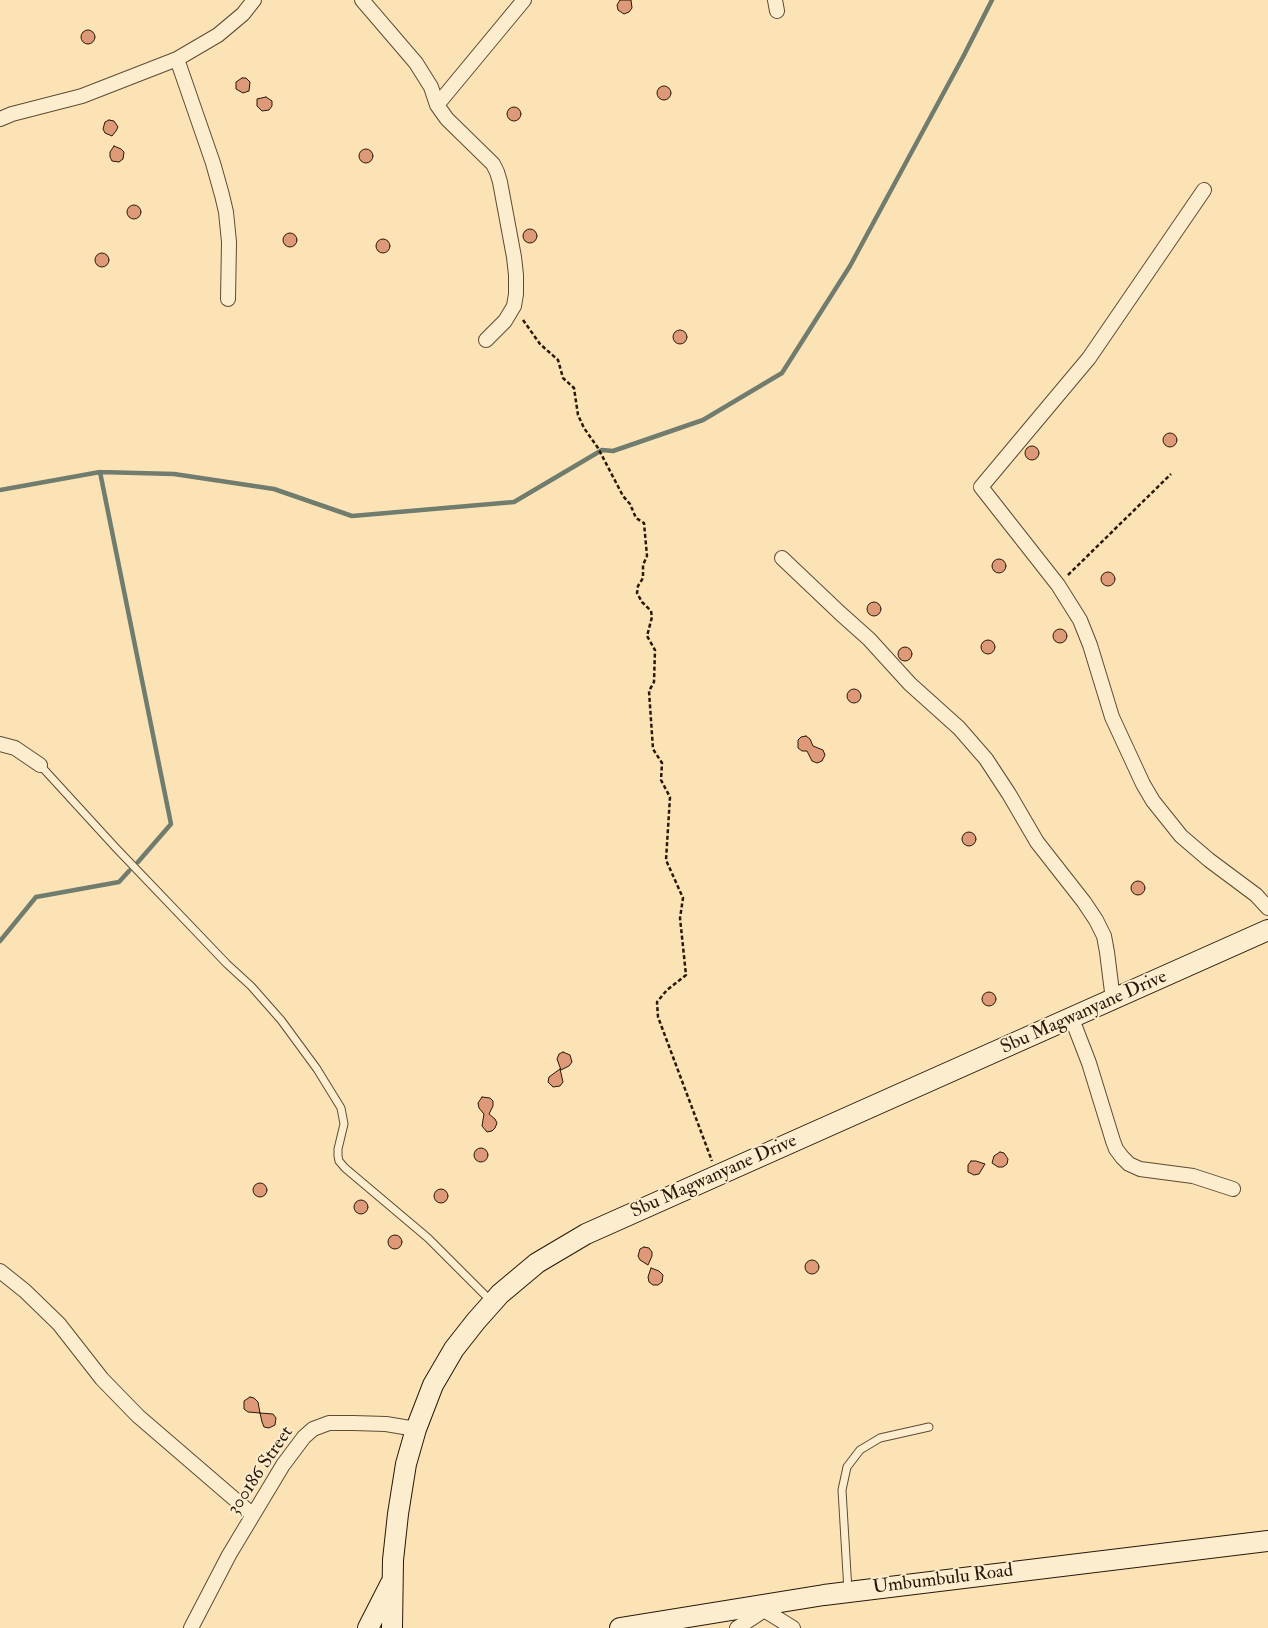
<!DOCTYPE html>
<html>
<head>
<meta charset="utf-8">
<style>
	body { margin:0 }
	canvas { display:block; background:#fce3b5 }
</style>
</head>
<body>
<canvas width="1268" height="1628"></canvas>
<script>
const ctx = document.querySelector('canvas').getContext('2d');
ctx.lineJoin = 'round';
function poly(rows) {
  const path = new Path2D();
  for (const r of rows) {
    if (r.length === 3) {
      path.moveTo(r[0] + r[2], r[1]);
      path.arc(r[0], r[1], r[2], 0, 2 * Math.PI);
      continue;
    }
    path.moveTo(r[0], r[1]);
    for (let i = 2; i < r.length; i += 2) path.lineTo(r[i], r[i + 1]);
  }
  return path;
}
function stroke(path, color, width, dash) {
  ctx.strokeStyle = color;
  ctx.lineWidth = width;
  ctx.lineCap = dash ? 'butt' : 'round';
  ctx.setLineDash(dash || []);
  ctx.stroke(path);
}
function fillPath(path, color) {
  ctx.fillStyle = color;
  ctx.fill(path, 'evenodd');
}
function write(font, color, halo, rows, align = 'center') {
  ctx.font = font + ' "IM FELL Double Pica",serif';
  ctx.lineWidth = 4;
  ctx.setLineDash([]);
  ctx.textBaseline = 'middle';
  ctx.strokeStyle = halo;
  ctx.fillStyle = color;
  for (const [text, x, y, turn = 0] of rows) {
    ctx.save();
    ctx.translate(x, y);
    ctx.rotate((+turn || 0) * Math.PI / 180);
    ctx.textAlign = isNaN(turn) ? turn : align;
    if (halo) ctx.strokeText(text, 0, 0);
    ctx.fillText(text, 0, 0);
    ctx.restore();
  }
}
stroke(poly([
	[100,472,171,824,138,862],
	[0,490,100,472,174,474,274,489,352,516,514,502,602,450,613,451,703,420,782,373,850,266,963,57,992,0],
	[0,941,36,897,119,882,129,871]
]), '#6f7c6e', 4.5);
const building = poly([
	[620,0,631,0,632,8,629,12,624,14,618,10,617,5,620,0],
	[88,37,7],
	[242,78,246,78,250,82,249,91,243,93,236,89,236,82,242,78],
	[664,93,7],
	[266,97,272,101,272,106,269,110,262,111,257,106,257,99,266,97],
	[514,114,7],
	[109,120,114,121,118,127,116,131,112,136,105,133,103,129,105,122,109,120],
	[114,146,121,149,124,152,123,159,119,162,112,161,110,157,110,152,114,146],
	[366,156,7],
	[134,212,7],
	[530,236,7],
	[290,240,7],
	[383,246,7],
	[102,260,7],
	[680,337,7],
	[1170,440,7],
	[1032,453,7],
	[999,566,7],
	[1108,579,7],
	[874,609,7],
	[1060,636,7],
	[988,647,7],
	[905,654,7],
	[854,696,7],
	[806,736,810,739,813,746,823,750,825,755,822,761,817,763,812,761,807,751,802,751,798,748,798,740,801,737,806,736],
	[969,839,7],
	[1138,888,7],
	[989,999,7],
	[563,1052,570,1055,572,1062,569,1066,561,1070,557,1059,559,1054,563,1052],
	[560,1069,563,1082,560,1086,553,1087,548,1082,549,1077,560,1069],
	[482,1097,490,1098,493,1101,493,1106,489,1114,495,1119,497,1123,495,1128,492,1131,487,1132,482,1126,484,1114,479,1108,478,1103,482,1097],
	[481,1155,7],
	[1000,1152,1004,1153,1008,1159,1007,1164,1003,1167,998,1167,992,1163,994,1156,1000,1152],
	[971,1161,976,1161,985,1164,979,1174,974,1175,968,1172,968,1165,971,1161],
	[260,1190,7],
	[441,1196,7],
	[361,1207,7],
	[395,1242,7],
	[644,1247,649,1248,652,1252,652,1256,648,1265,640,1260,638,1256,640,1249,644,1247],
	[812,1267,7],
	[651,1268,659,1271,663,1275,662,1282,658,1285,653,1285,649,1282,648,1277,651,1268],
	[250,1397,254,1398,258,1402,260,1413,248,1412,244,1409,244,1401,250,1397],
	[260,1413,273,1414,276,1418,275,1425,269,1428,264,1427,262,1422,260,1413]
]);
fillPath(building, '#de9979');
stroke(building, '#281809', 1);
const lane = poly([
	[40,765,116,848,227,964,251,986,281,1020,317,1069,341,1108,344,1124,338,1149,338,1156,339,1161,345,1168,428,1238,492,1302],
	[848,1591,842,1490,847,1467,860,1450,880,1438,929,1427]
]);
const street = poly([
	[362,0,416,63,431,87,437,105,447,119,493,164,497,172,500,182,514,257,516,275,516,294,514,306,505,321,486,340],
	[775,0,777,11],
	[177,59,213,163,222,195,226,212,229,242,228,299],
	[437,105,524,0],
	[0,119,12,114,82,96,177,59,218,35,243,14,254,0],
	[1204,190,1089,358,981,487,1058,585,1080,620,1090,645,1112,717,1143,784,1153,801,1181,836,1209,860,1256,895,1268,908],
	[782,558,841,614,869,639,910,684,959,728,986,759,1009,794,1037,842,1084,902,1096,920,1104,936,1107,952,1113,1000],
	[0,744,15,748,40,765],
	[1072,1019,1089,1063,1113,1141,1116,1149,1122,1157,1129,1164,1140,1169,1193,1176,1233,1189],
	[0,1271,25,1291,59,1324,102,1379,138,1416,253,1515],
	[764,1610,793,1628],
	[191,1628,229,1555,283,1465,304,1437,313,1429,329,1423,353,1423,386,1424,416,1429],
	[737,1628,769,1607]
]);
const secondary = poly([
	[368,1628,391,1583],
	[392,1628,393,1560,398,1514,406,1464,416,1429,433,1385,454,1349,476,1321,500,1294,537,1263,586,1234,1268,930],
	[620,1628,824,1595,1268,1541]
]);
stroke(lane, '#5d4b34', 9);
stroke(street, '#5d4b34', 16);
stroke(secondary, '#281809', 22);
stroke(poly([
	[523,320,540,344,558,360,563,378,574,388,578,415,584,428,598,448,623,496,630,504,636,518,644,523,647,556,643,565,643,578,638,586,637,593,642,602,651,611,652,617,647,636,655,650,654,682,649,691,653,749,662,763,661,780,670,797,666,860,683,898,680,918,686,975,667,990,657,1002,658,1017,712,1161],
	[1068,575,1171,474]
]), '#281809', 2.5, [4, 2.5]);
stroke(lane, '#fdedcf', 7);
stroke(street, '#fdedcf', 14);
stroke(secondary, '#fdedcf', 20);
write('19px', '#281809', '#fdedcf', [
	["Sbu Magwanyane Drive",1084,1013,-24],
	["Sbu Magwanyane Drive",714,1177,-24],
	["300186 Street",261,1471,-56],
	["Umbumbulu Road",943,1580,-7]
]);
</script>
</body>
</html>
